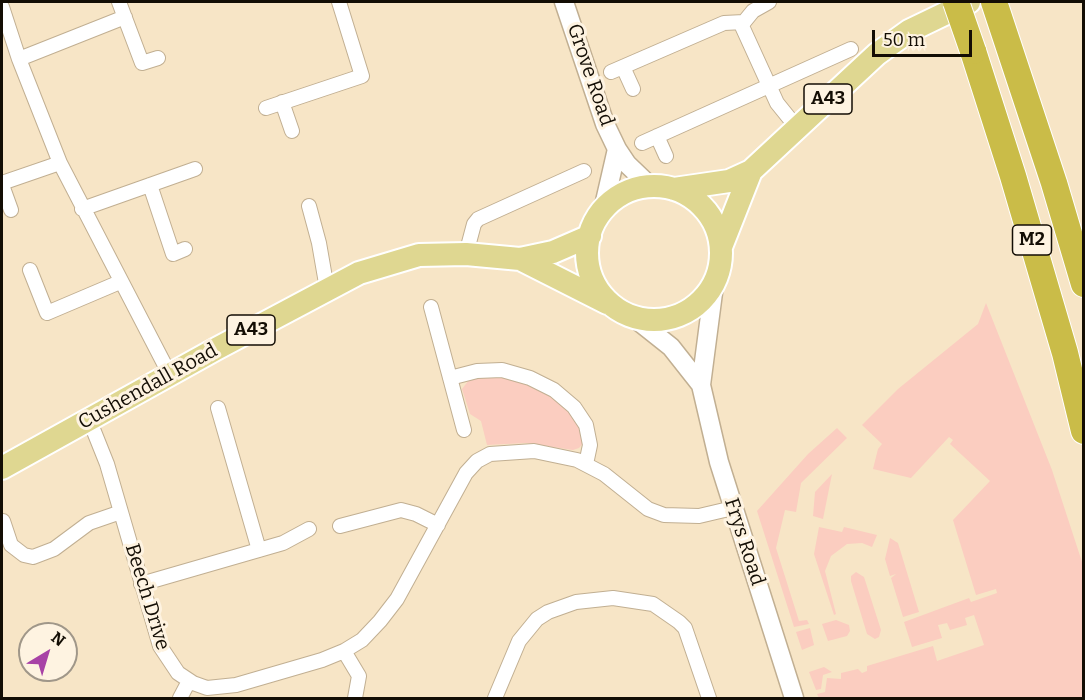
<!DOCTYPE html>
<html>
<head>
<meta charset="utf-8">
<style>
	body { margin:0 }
	#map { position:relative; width:1085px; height:700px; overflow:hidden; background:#f7e5c6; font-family:Bitter,serif }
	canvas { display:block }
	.frame { position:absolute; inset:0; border:3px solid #130d04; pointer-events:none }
	.north { position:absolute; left:18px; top:622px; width:60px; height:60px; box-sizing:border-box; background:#fef3e1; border:2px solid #a09789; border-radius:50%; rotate:38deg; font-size:16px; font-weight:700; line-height:24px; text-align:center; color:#130d04 }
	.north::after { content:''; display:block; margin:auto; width:21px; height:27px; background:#a842a6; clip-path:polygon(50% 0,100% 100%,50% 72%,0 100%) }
	.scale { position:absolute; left:872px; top:30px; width:100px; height:27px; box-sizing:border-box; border:3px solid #130d04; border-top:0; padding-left:8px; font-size:18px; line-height:21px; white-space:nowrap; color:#130d04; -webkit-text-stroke:4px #fef3e1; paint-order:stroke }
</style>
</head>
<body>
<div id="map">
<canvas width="1085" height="700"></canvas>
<div class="frame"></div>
<div class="north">N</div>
<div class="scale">50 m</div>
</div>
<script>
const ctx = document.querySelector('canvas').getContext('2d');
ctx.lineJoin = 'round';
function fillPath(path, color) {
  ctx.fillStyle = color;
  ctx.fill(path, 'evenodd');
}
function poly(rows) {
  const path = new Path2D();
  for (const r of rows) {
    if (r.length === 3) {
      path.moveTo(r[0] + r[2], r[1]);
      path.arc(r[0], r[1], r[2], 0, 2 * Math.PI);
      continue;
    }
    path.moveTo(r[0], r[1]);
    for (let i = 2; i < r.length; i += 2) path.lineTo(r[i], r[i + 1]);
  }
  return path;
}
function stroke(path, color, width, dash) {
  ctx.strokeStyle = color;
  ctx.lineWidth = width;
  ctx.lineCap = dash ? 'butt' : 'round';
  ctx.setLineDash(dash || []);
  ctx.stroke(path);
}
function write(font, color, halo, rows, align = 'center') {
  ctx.font = font + ' Bitter,serif';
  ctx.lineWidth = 6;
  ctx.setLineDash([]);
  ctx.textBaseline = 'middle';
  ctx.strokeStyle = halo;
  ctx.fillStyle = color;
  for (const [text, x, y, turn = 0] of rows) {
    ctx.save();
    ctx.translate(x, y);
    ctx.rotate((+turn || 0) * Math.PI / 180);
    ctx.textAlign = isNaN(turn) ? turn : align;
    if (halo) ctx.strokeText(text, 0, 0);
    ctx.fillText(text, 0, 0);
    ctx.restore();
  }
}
fillPath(poly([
	[986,303,1052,470,1083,565,1083,698,819,698,817,694,825,692,827,678,841,679,841,673,858,669,862,673,867,671,867,666,933,646,937,661,984,645,974,615,965,618,967,625,950,630,947,623,938,625,942,638,912,647,904,622,969,598,971,602,997,593,996,589,976,595,953,520,990,481,950,444,953,440,949,437,911,478,873,469,878,449,882,444,862,425,898,389,978,324],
	[502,374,550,391,581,424,584,442,579,448,573,450,526,443,487,445,481,421,470,414,462,389,472,376],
	[837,428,847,438,801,483,796,512,785,510,776,548,799,621,807,620,809,624,794,627,757,511,808,454],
	[832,474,823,519,813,516,815,492],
	[819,527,842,532,844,527,877,535,872,547,862,543,847,544,831,556,825,571,836,614,834,615,814,554],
	[890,538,898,543,919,612,903,617,891,578,896,574,890,576,885,559],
	[856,572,864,577,881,630,879,637,875,639,867,634,851,581,851,576],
	[836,620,849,625,850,631,847,636,828,641,822,624],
	[810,628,814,645,802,650,796,632],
	[824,667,832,672,823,675,821,689,816,690,809,672]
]), '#fbcdc0');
const minor = poly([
	[119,2,142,63,158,58],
	[2,7,19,59,60,163,170,375],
	[741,24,777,103,798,129],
	[19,59,125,17],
	[623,67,633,89],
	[611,72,724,23,744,22,753,11,769,2],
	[282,102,292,131],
	[266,108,362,76,339,2],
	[657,136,666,156],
	[642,143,851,49],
	[2,183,60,163],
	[2,185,11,210],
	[150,185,173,254,185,249],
	[309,206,319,243,327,289],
	[82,209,195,169],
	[466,254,474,224,478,219,584,171],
	[30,270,47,313,120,282],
	[431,307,464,430],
	[450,378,477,371,502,370,530,378,554,390,574,407,586,425,590,445,586,464],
	[218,408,259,550],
	[89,419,107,464,160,646,178,673,193,683,207,688,236,685,322,660,344,651,362,640,380,621,397,599,466,473,477,461,490,454,534,451,577,460,604,474,648,509,664,515,699,516,733,508],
	[3,521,11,545,24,555,33,557,54,549,89,523,121,512],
	[340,526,401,510,416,514,438,525],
	[141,584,283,543,309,529],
	[344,651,359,676,355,698],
	[180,698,189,681],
	[495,698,519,641,537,619,548,612,576,602,613,598,653,604,679,622,685,628,709,698]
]);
const tertiary = poly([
	[564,2,605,124,617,149,627,164,650,186],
	[603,210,617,149],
	[714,285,701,385,719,462,794,698],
	[632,316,671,347,701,385]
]);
const primary = poly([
	[654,253,67],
	[674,189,729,181,751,171,877,54,909,31,969,2],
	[721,247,751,171],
	[520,259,607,303],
	[2,468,216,349,359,273,419,255,466,254,520,259,553,252,590,236]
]);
const motorway = poly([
	[994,2,1054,183,1084,284],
	[973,51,1013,176,1065,353,1084,431]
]);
stroke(minor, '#c1af92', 16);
stroke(tertiary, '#c1af92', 21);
stroke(primary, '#fff', 26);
stroke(motorway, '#fff', 28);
stroke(minor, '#fff', 14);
stroke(tertiary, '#fff', 18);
stroke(primary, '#dfd791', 22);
stroke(motorway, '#cabc48', 26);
const motorwayBridge = poly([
	[956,2,973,51]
]);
stroke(motorwayBridge, '#fff', 28, []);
stroke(motorwayBridge, '#cabc48', 26);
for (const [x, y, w] of [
	[828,99,48],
	[1032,240,39],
	[251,330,48]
]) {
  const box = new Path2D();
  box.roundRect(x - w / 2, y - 15, w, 30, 4.5);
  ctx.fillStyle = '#fef3e1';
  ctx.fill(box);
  stroke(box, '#130d04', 1.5);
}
write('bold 18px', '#130d04', null, [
	["A43",828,99],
	["M2",1032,240],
	["A43",251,330]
]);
write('20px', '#130d04', '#fef3e1', [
	["Grove Road",590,75,71],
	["Cushendall Road",148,387,-29],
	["Frys Road",744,542,72],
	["Beech Drive",147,597,73]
]);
</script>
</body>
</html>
